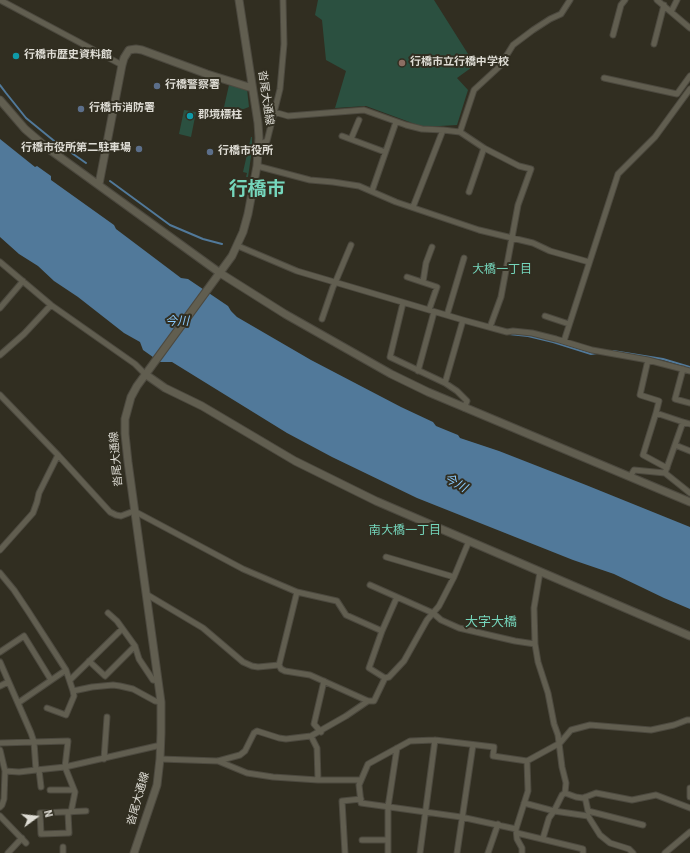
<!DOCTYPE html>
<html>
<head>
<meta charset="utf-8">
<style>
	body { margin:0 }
	#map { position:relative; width:690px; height:853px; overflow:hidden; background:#312e21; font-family:"Source Sans 3",sans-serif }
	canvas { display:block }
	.north { position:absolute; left:16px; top:797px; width:40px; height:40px; -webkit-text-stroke:3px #312e21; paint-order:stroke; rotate:75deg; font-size:11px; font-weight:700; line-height:16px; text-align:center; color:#dedcd4 }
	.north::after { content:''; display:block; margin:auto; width:14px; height:18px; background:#dedcd4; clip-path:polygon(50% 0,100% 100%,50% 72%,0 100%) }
</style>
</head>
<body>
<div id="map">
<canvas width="690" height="853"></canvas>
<div class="north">N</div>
</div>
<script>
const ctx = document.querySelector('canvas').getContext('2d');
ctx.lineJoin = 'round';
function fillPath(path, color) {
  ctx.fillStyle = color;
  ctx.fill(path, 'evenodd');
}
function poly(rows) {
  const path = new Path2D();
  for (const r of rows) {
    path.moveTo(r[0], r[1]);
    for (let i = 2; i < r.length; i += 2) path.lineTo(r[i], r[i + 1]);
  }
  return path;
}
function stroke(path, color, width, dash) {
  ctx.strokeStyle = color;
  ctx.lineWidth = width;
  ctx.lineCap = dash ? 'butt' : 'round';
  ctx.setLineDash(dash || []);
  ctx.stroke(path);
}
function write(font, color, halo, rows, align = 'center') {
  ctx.font = font + ' "Source Sans 3","Noto Sans JP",sans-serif';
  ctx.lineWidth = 4;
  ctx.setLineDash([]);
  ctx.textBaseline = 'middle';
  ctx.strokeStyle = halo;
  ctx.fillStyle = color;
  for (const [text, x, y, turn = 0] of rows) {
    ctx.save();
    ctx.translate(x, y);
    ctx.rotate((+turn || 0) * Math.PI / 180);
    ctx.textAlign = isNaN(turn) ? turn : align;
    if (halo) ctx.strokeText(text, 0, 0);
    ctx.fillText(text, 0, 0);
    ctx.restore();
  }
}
fillPath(poly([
	[318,0,434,0,475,65,457,78,468,90,457,125,423,127,366,106,335,108,346,71,326,60,322,20,315,15],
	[229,85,247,89,249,107,241,110,224,107],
	[184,110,196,112,191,137,179,134],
	[251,137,252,137,252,150,248,177,246,177,247,173,243,172]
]), '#2b5040');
fillPath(poly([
	[0,139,35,167,37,166,51,176,51,180,114,225,116,229,181,278,188,279,228,306,231,311,237,317,311,360,401,407,433,422,436,426,458,435,460,438,499,451,586,485,690,527,690,609,664,598,614,574,573,560,417,498,332,457,287,433,172,362,160,362,143,350,140,342,124,333,78,297,54,281,38,266,19,254,0,237]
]), '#51799a');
stroke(poly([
	[0,85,6,93,26,118,53,140,86,163],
	[110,181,170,225,203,239,222,244],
	[509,334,528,336,553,342,591,354,597,353],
	[610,351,613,351,663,359,690,367]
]), '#51799a', 2);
const street = poly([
	[0,0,122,65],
	[657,0,690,28],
	[671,12,677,0],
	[613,35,621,5,625,0],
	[654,44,664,5],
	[604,78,677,94,690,76],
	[274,112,288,116,364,110,406,125,422,129,443,130],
	[460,132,474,90,500,66,513,45,533,30,550,19,561,14,570,0],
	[342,136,385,152],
	[351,139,359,120],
	[259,144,267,141,280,89,284,44,283,0],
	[257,166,310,180,333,182,359,186,396,202,479,230,533,243,550,251,589,262],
	[372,191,396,122],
	[469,192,484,148],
	[413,207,443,130,460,132,484,148,519,166,531,169,518,205,501,297,490,327],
	[238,246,297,271,463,320,507,332,513,331,532,333,556,339,592,350,648,360,690,371],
	[0,262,51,305,135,364,145,374],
	[407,277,437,287,429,310],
	[423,282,426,263,432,247],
	[403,303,390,357,445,383,457,391,467,401,464,408],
	[0,308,23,281],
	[447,315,464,258],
	[545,316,569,324],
	[322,319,333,287,335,283,351,245],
	[564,341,618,174,655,137,690,89],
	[0,355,24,334,51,305],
	[648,360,640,395,659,401,656,413],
	[683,369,675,399,690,403],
	[418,371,434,312],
	[445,383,463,320],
	[0,395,58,455,110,512,116,515,121,516,134,511,243,569,297,592],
	[675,445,690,451],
	[667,468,643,455,656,413,683,422],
	[665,473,690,493],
	[630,477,634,470,665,473,683,422,690,424],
	[0,550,33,513,37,502,39,493,58,455],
	[386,557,454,577],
	[540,572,534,608,535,644,538,662,548,693,554,724,558,735,562,767,566,783,565,793,562,795,554,811,549,818,543,838],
	[0,573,14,590,28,611,66,670,73,691,92,687,113,685,120,686,133,689,155,701,161,702],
	[370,585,433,613,441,620,459,628,515,641,535,644],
	[146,594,203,628,243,662,252,666,258,667,279,665],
	[108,613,117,621,135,646,139,659,153,680,158,681],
	[382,631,346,615,337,601,297,592,279,665,281,669,285,671,310,675,368,701,374,701,385,678,389,677,404,661,427,620,439,606,454,577,469,541],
	[0,652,24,636,51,680],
	[89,661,105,676,135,646],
	[0,662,31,733,34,742,36,770,65,767,161,745],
	[385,678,369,668,382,631,397,597],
	[70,680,122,629],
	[0,686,8,682],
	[18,703,66,670],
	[47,708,66,715,74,696,73,691],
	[321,732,314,724,324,681],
	[311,736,317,748,318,780],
	[0,743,68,741,65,767,75,792,71,812],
	[0,750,5,771,4,799,2,805,0,807],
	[104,759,107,717],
	[160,759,218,761,240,755,245,751,254,733,257,731,279,738,286,739,311,736,346,716,368,701],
	[218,761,247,773,273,777,318,780,361,780],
	[39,770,41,787],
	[5,771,19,772,36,770],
	[690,788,690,797],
	[50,790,74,790],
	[565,793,576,797,583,798,596,793,632,800,656,795,690,808],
	[585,797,588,811,643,825],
	[524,803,554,811,588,816,600,835,610,843,629,849,633,853],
	[68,813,69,833,41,834,40,813,86,811],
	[0,816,26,843],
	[516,829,461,817,361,803,359,785,368,764,410,741,435,740,494,747,493,756,527,761,560,743,571,730,590,725,651,730,674,725,687,720,690,720],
	[517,833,583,849,583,853],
	[362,840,388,840],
	[8,853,22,838],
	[63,853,63,847],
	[345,853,342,801,361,799],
	[388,853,388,807,397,748],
	[420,853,435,740],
	[457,853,473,745],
	[488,853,498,824],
	[522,853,522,848,517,839,516,829,528,791,527,761],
	[665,853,690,832]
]);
const secondary = poly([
	[0,100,25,129,46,147,220,273,285,314,391,374,428,392,690,502],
	[99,184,122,65,124,58,129,50,136,49,142,50,207,74,252,88],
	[145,374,165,388,202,406,295,461,376,501,690,636],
	[134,853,157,785,160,759,161,733,161,702,128,462,125,434,125,419,131,397,137,386,232,256,243,232,248,214,257,166,259,138,258,123,239,0]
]);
stroke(street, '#4c493f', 7);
stroke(secondary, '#4c493f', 9);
stroke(street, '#615e50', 5);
stroke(secondary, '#615e50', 7);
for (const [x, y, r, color] of [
	[16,56,4,"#0f9aa8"],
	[402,63,4,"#8d6e63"],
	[157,86,4,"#5c6f8a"],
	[81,109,4,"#5c6f8a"],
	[190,116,4,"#0f9aa8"],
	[139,149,4,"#5c6f8a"],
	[210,152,4,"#5c6f8a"]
]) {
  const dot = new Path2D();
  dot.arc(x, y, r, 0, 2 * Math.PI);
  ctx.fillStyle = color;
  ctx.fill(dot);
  stroke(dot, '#312e21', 1.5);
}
write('bold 11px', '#dedcd4', '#312e21', [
	["行橋市歴史資料館",24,56],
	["行橋市立行橋中学校",410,63],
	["行橋警察署",165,86],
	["行橋市消防署",89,109],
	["郡境標柱",198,116],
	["行橋市役所第二駐車場",131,149,"right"],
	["行橋市役所",218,152]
], 'left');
write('11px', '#dedcd4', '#312e21', [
	["沓尾大通線",265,98,82],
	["沓尾大通線",117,459,-95],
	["沓尾大通線",139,799,-74]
]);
write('12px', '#75d6bc', '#312e21', [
	["大橋一丁目",502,270],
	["南大橋一丁目",405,531]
]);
write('italic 12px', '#8bcbff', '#312e21', [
	["今川",177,322],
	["今川",455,484,30]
]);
write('13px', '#75d6bc', '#312e21', [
	["大字大橋",491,623]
]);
write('bold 19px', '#75d6bc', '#312e21', [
	["行橋市",257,191]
]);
</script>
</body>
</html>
